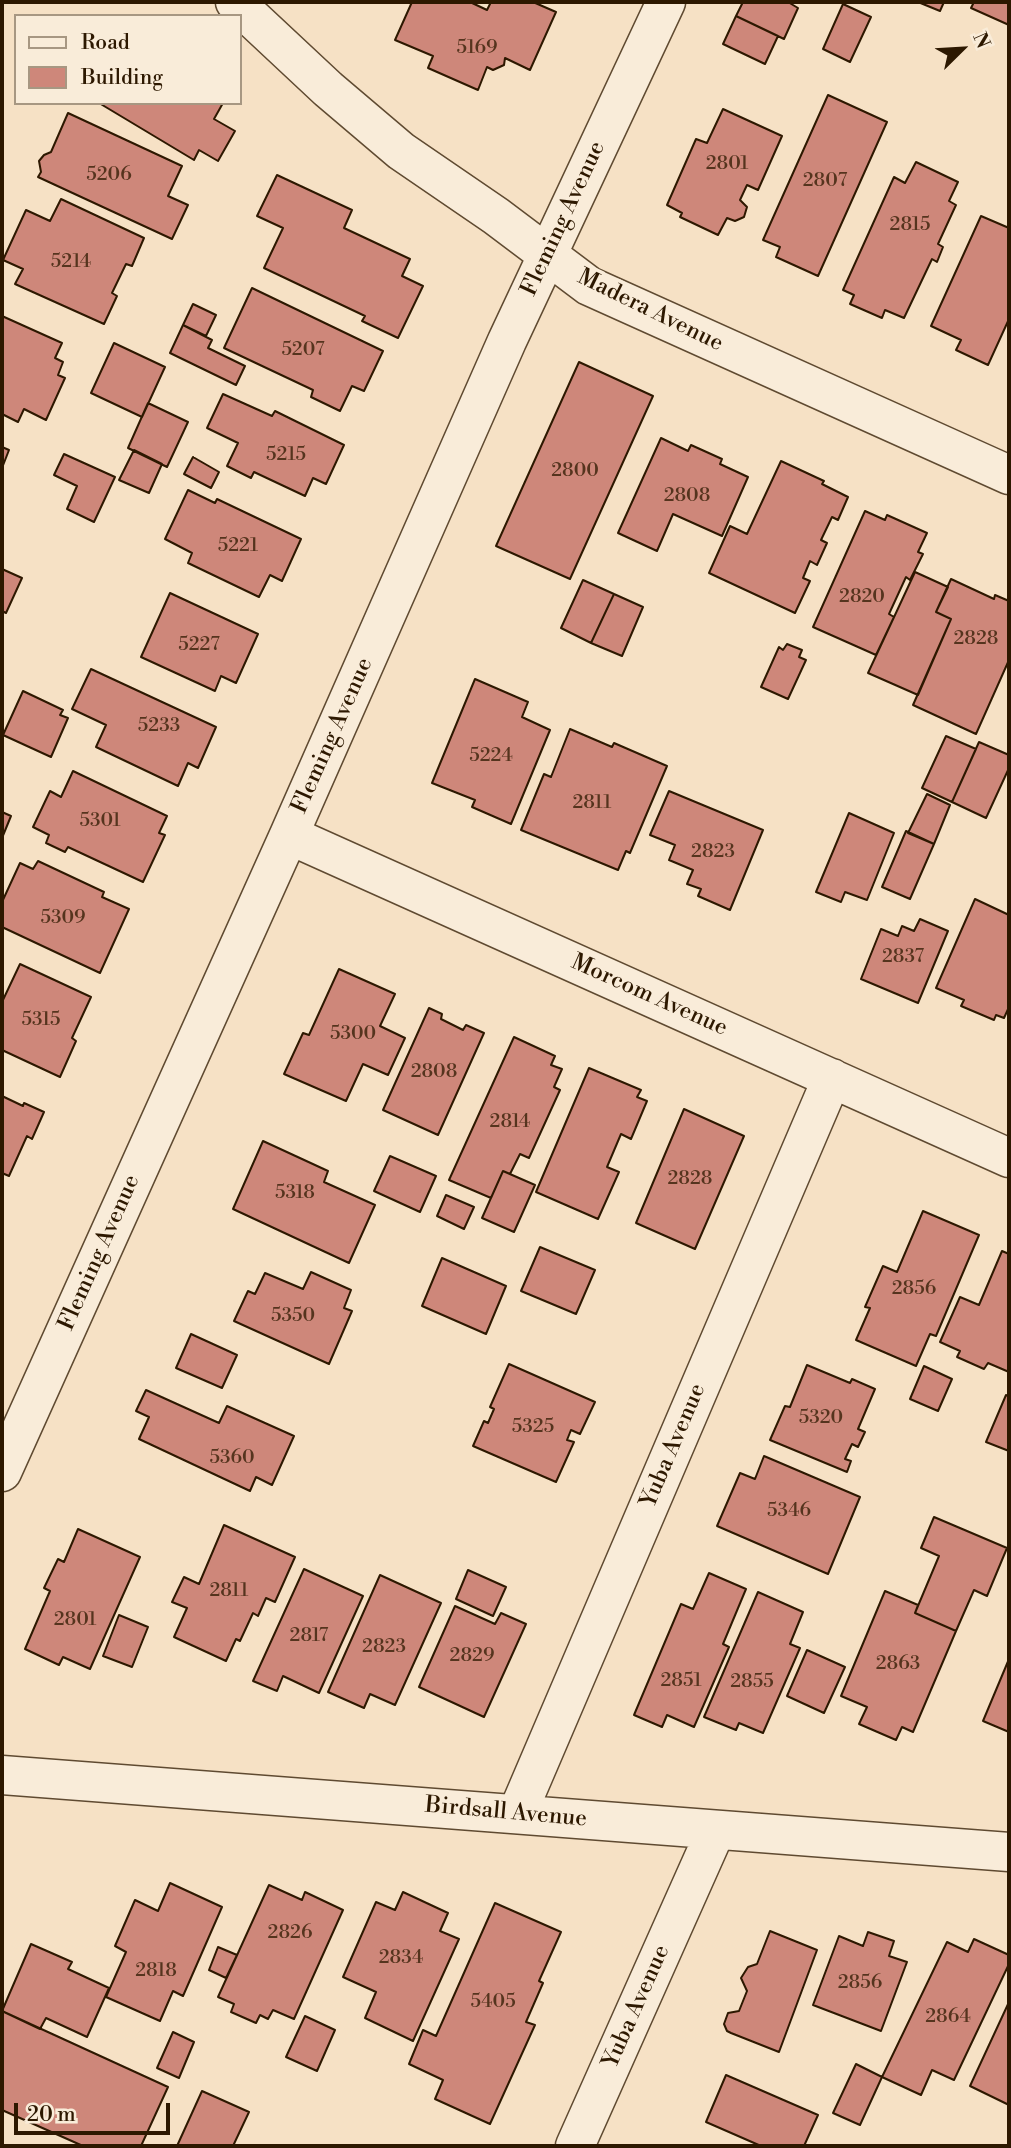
<!DOCTYPE html>
<html>
<head>
<meta charset="utf-8">
<style>
	body { margin:0 }
	#map { position:relative; width:1011px; height:2148px; overflow:hidden; background:#f6e1c5; font-family:"Libre Bodoni",serif }
	canvas { display:block }
	.frame { position:absolute; inset:0; border:4px solid #2d1800; pointer-events:none }
	.legend { position:absolute; left:14px; top:14px; width:228px; height:91px; box-sizing:border-box; background:#f9ecd9; border:2px solid #a79782; margin:0; padding:9px 12px; list-style:none; font-size:21px; color:#2d1800 }
	.legend li { display:flex; align-items:center; gap:14px; height:35px }
	.legend b { width:35px; border:2px solid #a79782 }
	.north { position:absolute; left:927px; top:14px; width:70px; height:70px; -webkit-text-stroke:5px #f9ecd9; paint-order:stroke; rotate:66deg; font-size:19px; font-weight:700; line-height:28px; text-align:center; color:#2d1800 }
	.north::after { content:''; display:block; margin:auto; width:24px; height:32px; background:#2d1800; clip-path:polygon(50% 0,100% 100%,50% 72%,0 100%) }
	.scale { position:absolute; left:14px; top:2103px; width:156px; height:32px; box-sizing:border-box; border:4px solid #2d1800; border-top:0; padding-left:9px; font-size:21px; line-height:24px; white-space:nowrap; color:#2d1800; -webkit-text-stroke:5px #f9ecd9; paint-order:stroke }
</style>
</head>
<body>
<div id="map">
<canvas width="1011" height="2148"></canvas>
<div class="frame"></div>
<ul class="legend">
<li><b style="height:9px;background:#f9ecd9"></b>Road</li>
<li><b style="height:19px;background:#ce877a"></b>Building</li>
</ul>
<div class="north">N</div>
<div class="scale">20 m</div>
</div>
<script>
const ctx = document.querySelector('canvas').getContext('2d');
ctx.lineJoin = 'round';
function fillPath(path, color) {
  ctx.fillStyle = color;
  ctx.fill(path, 'evenodd');
}
function poly(rows) {
  const path = new Path2D();
  for (const r of rows) {
    path.moveTo(r[0], r[1]);
    for (let i = 2; i < r.length; i += 2) path.lineTo(r[i], r[i + 1]);
  }
  return path;
}
function stroke(path, color, width, dash) {
  ctx.strokeStyle = color;
  ctx.lineWidth = width;
  ctx.lineCap = dash ? 'butt' : 'round';
  ctx.setLineDash(dash || []);
  ctx.stroke(path);
}
function write(font, color, halo, rows, align = 'center') {
  ctx.font = font + ' "Libre Bodoni",serif';
  ctx.lineWidth = 7;
  ctx.setLineDash([]);
  ctx.textBaseline = 'middle';
  ctx.strokeStyle = halo;
  ctx.fillStyle = color;
  for (const [text, x, y, turn = 0] of rows) {
    ctx.save();
    ctx.translate(x, y);
    ctx.rotate((+turn || 0) * Math.PI / 180);
    ctx.textAlign = isNaN(turn) ? turn : align;
    if (halo) ctx.strokeText(text, 0, 0);
    ctx.fillText(text, 0, 0);
    ctx.restore();
  }
}
const building = poly([
	[412,2,470,2,487,10,491,2,533,2,556,12,530,70,505,58,504,65,493,70,487,67,478,90,428,68,433,56,395,40,412,2],
	[743,2,788,2,798,8,784,39,736,16,743,2],
	[918,2,944,2,940,11,918,2],
	[974,2,1009,2,1009,25,971,8,974,2],
	[843,4,871,17,850,62,823,49,843,4],
	[736,16,778,36,765,64,723,44,736,16],
	[828,95,887,122,818,276,776,257,780,247,763,240,828,95],
	[99,103,223,103,214,119,235,131,218,161,199,150,194,160,99,103],
	[723,109,782,136,758,190,747,185,740,200,747,207,744,217,735,221,727,218,718,235,680,217,682,213,667,205,696,139,707,143,723,109],
	[68,113,182,166,168,196,188,205,172,239,38,177,41,172,39,161,44,155,51,152,68,113],
	[916,162,958,182,949,201,956,205,938,244,943,247,937,262,932,259,904,318,885,310,882,318,850,304,854,295,843,290,894,177,905,183,916,162],
	[277,175,352,210,344,228,410,259,402,276,423,286,398,338,362,321,365,316,264,268,283,228,257,216,277,175],
	[61,199,144,238,132,266,126,264,112,293,117,296,104,324,15,284,23,269,3,260,26,210,50,221,61,199],
	[981,216,1009,228,1009,319,988,365,956,350,961,340,931,326,981,216],
	[252,288,383,351,364,391,352,386,340,411,311,397,313,390,224,348,252,288],
	[193,304,216,315,206,336,183,325,193,304],
	[2,316,62,343,55,358,63,362,58,375,65,378,46,420,24,409,18,422,2,414,2,316],
	[183,325,212,340,208,348,245,366,236,385,170,353,183,325],
	[114,343,165,367,142,417,91,393,114,343],
	[579,362,653,396,570,579,496,546,579,362],
	[223,394,272,416,275,411,344,445,326,484,313,478,305,496,254,472,251,478,227,466,238,443,207,428,223,394],
	[148,403,188,422,167,467,128,448,148,403],
	[661,438,688,451,691,445,722,459,720,464,748,477,722,536,673,514,657,551,618,533,661,438],
	[2,447,9,450,2,468,2,447],
	[134,450,162,464,149,493,119,480,134,450],
	[64,454,115,477,94,522,67,509,77,486,54,475,64,454],
	[193,457,219,472,211,488,184,474,193,457],
	[781,461,824,481,822,484,848,497,838,520,832,517,821,540,827,543,817,565,810,561,803,578,810,581,795,613,709,573,730,526,747,534,781,461],
	[188,490,215,503,217,499,301,539,282,581,270,575,259,597,188,563,192,553,165,539,188,490],
	[865,511,885,520,887,515,927,533,918,552,923,554,910,580,906,577,889,614,894,617,876,655,813,627,865,511],
	[2,569,22,578,6,613,2,611,2,569],
	[915,572,948,587,936,612,951,619,918,695,868,673,915,572],
	[951,579,994,599,995,595,1009,601,1009,660,976,734,913,705,951,619,936,612,951,579],
	[583,580,614,594,591,643,561,628,583,580],
	[170,593,258,634,236,683,221,676,215,691,141,657,170,593],
	[614,594,643,607,622,656,591,643,614,594],
	[787,644,802,650,799,657,806,660,788,699,761,687,779,647,783,650,787,644],
	[91,669,216,727,198,768,188,763,178,786,96,747,106,725,72,709,91,669],
	[475,679,528,702,522,717,550,730,511,824,472,807,475,800,432,783,475,679],
	[23,691,63,710,60,715,68,718,51,757,3,735,23,691],
	[570,729,612,747,614,743,667,766,630,853,626,851,618,870,521,830,544,774,551,777,570,729],
	[946,736,976,749,952,802,922,788,946,736],
	[979,742,1009,755,1009,768,986,818,952,802,979,742],
	[73,771,167,816,159,833,165,835,143,882,68,847,65,852,46,843,49,835,33,827,50,791,61,797,73,771],
	[669,791,763,830,730,910,698,896,701,889,687,884,693,870,669,860,675,845,650,835,669,791],
	[927,794,950,805,934,844,908,833,927,794],
	[2,812,11,816,2,838,2,812],
	[849,813,894,833,867,900,845,892,841,902,816,892,849,813],
	[906,831,934,844,910,899,882,887,906,831],
	[38,861,104,892,102,897,129,909,100,973,2,927,2,902,20,863,33,869,38,861],
	[975,899,1009,915,1009,1007,1004,1018,996,1015,994,1020,961,1006,964,1000,936,988,975,899],
	[920,919,948,931,918,1003,861,979,881,929,898,936,902,926,914,931,920,919],
	[20,964,91,997,72,1038,76,1041,60,1077,2,1050,2,1002,20,964],
	[339,969,395,994,380,1026,405,1038,388,1075,363,1064,346,1101,284,1074,303,1033,309,1035,339,969],
	[429,1008,442,1014,441,1019,463,1030,466,1025,484,1033,438,1135,383,1110,429,1008],
	[514,1037,555,1056,551,1065,562,1069,554,1087,560,1090,529,1158,520,1154,510,1174,503,1171,491,1198,449,1180,514,1037],
	[589,1068,641,1090,637,1097,647,1101,631,1139,621,1134,607,1167,619,1172,598,1219,536,1192,589,1068],
	[2,1096,23,1106,24,1103,44,1112,32,1139,27,1136,9,1176,2,1173,2,1096],
	[684,1109,744,1136,695,1249,636,1223,684,1109],
	[263,1141,328,1171,324,1182,375,1205,349,1263,233,1209,263,1141],
	[390,1156,436,1176,420,1212,374,1191,390,1156],
	[503,1171,535,1185,514,1232,482,1218,503,1171],
	[446,1195,474,1207,464,1229,437,1216,446,1195],
	[923,1211,979,1235,936,1336,930,1334,916,1366,856,1340,870,1308,865,1307,883,1266,897,1272,923,1211],
	[540,1247,595,1270,576,1314,521,1291,540,1247],
	[1002,1251,1009,1254,1009,1372,988,1363,984,1369,957,1357,960,1351,940,1342,960,1297,979,1305,1002,1251],
	[442,1258,506,1286,486,1334,422,1306,442,1258],
	[311,1272,351,1290,344,1308,352,1311,329,1364,234,1321,248,1291,255,1294,265,1273,303,1289,311,1272],
	[191,1334,237,1355,222,1388,176,1368,191,1334],
	[509,1364,595,1402,580,1434,571,1430,567,1440,574,1442,556,1482,473,1446,484,1421,488,1423,494,1409,490,1407,509,1364],
	[807,1365,850,1383,852,1379,875,1389,858,1429,865,1432,858,1447,852,1444,845,1459,851,1461,847,1472,770,1440,785,1406,790,1407,807,1365],
	[924,1366,952,1379,938,1411,910,1399,924,1366],
	[146,1390,219,1423,227,1406,294,1436,272,1485,256,1477,250,1491,139,1439,149,1417,136,1411,146,1390],
	[1006,1395,1009,1396,1009,1451,986,1442,1006,1395],
	[764,1456,860,1497,828,1574,717,1526,740,1473,755,1479,764,1456],
	[934,1517,1007,1548,987,1596,974,1590,956,1631,915,1613,939,1556,921,1548,934,1517],
	[224,1525,295,1557,275,1602,266,1598,258,1616,253,1613,240,1641,236,1639,226,1661,174,1637,187,1608,172,1602,184,1577,199,1584,224,1525],
	[78,1529,140,1557,90,1669,63,1657,59,1665,25,1649,50,1591,44,1588,58,1559,64,1562,78,1529],
	[304,1569,363,1596,319,1693,283,1676,277,1691,253,1681,304,1569],
	[468,1570,506,1587,493,1616,456,1599,468,1570],
	[709,1573,746,1589,723,1644,729,1647,694,1727,667,1715,662,1727,634,1715,681,1604,693,1609,709,1573],
	[380,1575,441,1603,395,1705,370,1694,364,1708,328,1692,380,1575],
	[885,1591,918,1605,915,1613,956,1631,913,1732,902,1727,896,1740,859,1724,867,1707,841,1696,885,1591],
	[758,1592,803,1612,790,1644,800,1648,763,1733,739,1723,736,1730,704,1717,758,1592],
	[455,1606,495,1624,501,1613,526,1624,484,1717,419,1687,455,1606],
	[119,1615,148,1627,132,1667,103,1656,119,1615],
	[807,1650,845,1667,824,1713,787,1696,807,1650],
	[1009,1659,1009,1732,983,1721,1009,1659],
	[170,1883,222,1907,183,1996,173,1991,160,2021,106,1997,126,1952,115,1946,135,1900,158,1911,170,1883],
	[269,1885,302,1900,305,1892,343,1910,294,2019,273,2010,268,2019,260,2015,256,2023,231,2012,234,2004,218,1997,269,1885],
	[403,1892,448,1913,440,1931,459,1939,413,2041,365,2018,376,1992,343,1977,376,1902,395,1910,403,1892],
	[495,1903,561,1932,539,1981,543,1983,526,2022,535,2025,490,2124,435,2099,443,2080,409,2064,423,2030,436,2036,495,1903],
	[770,1931,817,1950,779,2052,731,2033,727,2031,724,2024,728,2013,739,2011,747,1991,741,1978,748,1967,757,1964,770,1931],
	[868,1932,894,1941,889,1956,907,1962,881,2031,813,2005,839,1936,863,1946,868,1932],
	[974,1939,1009,1955,1009,1964,954,2080,932,2070,921,2095,882,2077,947,1942,968,1952,974,1939],
	[31,1944,72,1962,68,1969,109,1988,87,2037,46,2018,40,2029,2,2011,31,1944],
	[218,1947,237,1955,226,1978,209,1970,218,1947],
	[1009,2002,1009,2105,970,2086,1009,2002],
	[2,2011,168,2087,141,2146,83,2146,2,2110,2,2011],
	[305,2016,335,2030,317,2071,286,2057,305,2016],
	[173,2032,194,2042,179,2078,157,2068,173,2032],
	[856,2064,882,2077,860,2125,833,2113,856,2064],
	[726,2075,818,2115,804,2146,761,2146,706,2122,726,2075],
	[202,2091,249,2112,233,2146,177,2146,202,2091]
]);
fillPath(building, '#ce877a');
stroke(building, '#2d1800', 2);
const minor = poly([
	[235,2,328,89,401,151,496,216,589,286,1009,475],
	[289,835,1009,1158],
	[2,1472,289,835,507,341,666,2],
	[2,1775,1009,1852],
	[517,1814,832,1078],
	[575,2146,716,1830]
]);
stroke(minor, '#5f4a31', 41);
stroke(minor, '#f9ecd9', 38);
write('19px', '#55341e', null, [
	["5169",477,48],
	["2801",727,164],
	["5206",109,175],
	["2807",825,181],
	["2815",910,225],
	["5214",71,262],
	["5207",303,350],
	["5215",286,455],
	["2800",575,471],
	["2808",687,496],
	["5221",238,546],
	["2820",862,597],
	["2828",976,639],
	["5227",199,645],
	["5233",159,726],
	["5224",491,756],
	["2811",592,803],
	["5301",100,821],
	["2823",713,852],
	["5309",63,918],
	["2837",903,957],
	["5315",41,1020],
	["5300",353,1034],
	["2808",434,1072],
	["2814",510,1122],
	["2828",690,1179],
	["5318",295,1193],
	["2856",914,1289],
	["5350",293,1316],
	["5320",821,1418],
	["5325",533,1427],
	["5360",232,1458],
	["5346",789,1511],
	["2811",229,1591],
	["2801",75,1620],
	["2817",309,1636],
	["2823",384,1647],
	["2829",472,1656],
	["2863",898,1664],
	["2851",681,1681],
	["2855",752,1682],
	["2826",290,1933],
	["2834",401,1958],
	["2818",156,1971],
	["2856",860,1983],
	["5405",493,2002],
	["2864",948,2017]
]);
write('23px', '#2d1800', '#f9ecd9', [
	["Fleming Avenue",564,219,-65],
	["Madera Avenue",650,311,26],
	["Fleming Avenue",333,736,-66],
	["Morcom Avenue",649,996,24],
	["Fleming Avenue",100,1253,-66],
	["Yuba Avenue",674,1446,-67],
	["Birdsall Avenue",506,1813,5],
	["Yuba Avenue",637,2007,-66]
]);
</script>
</body>
</html>
